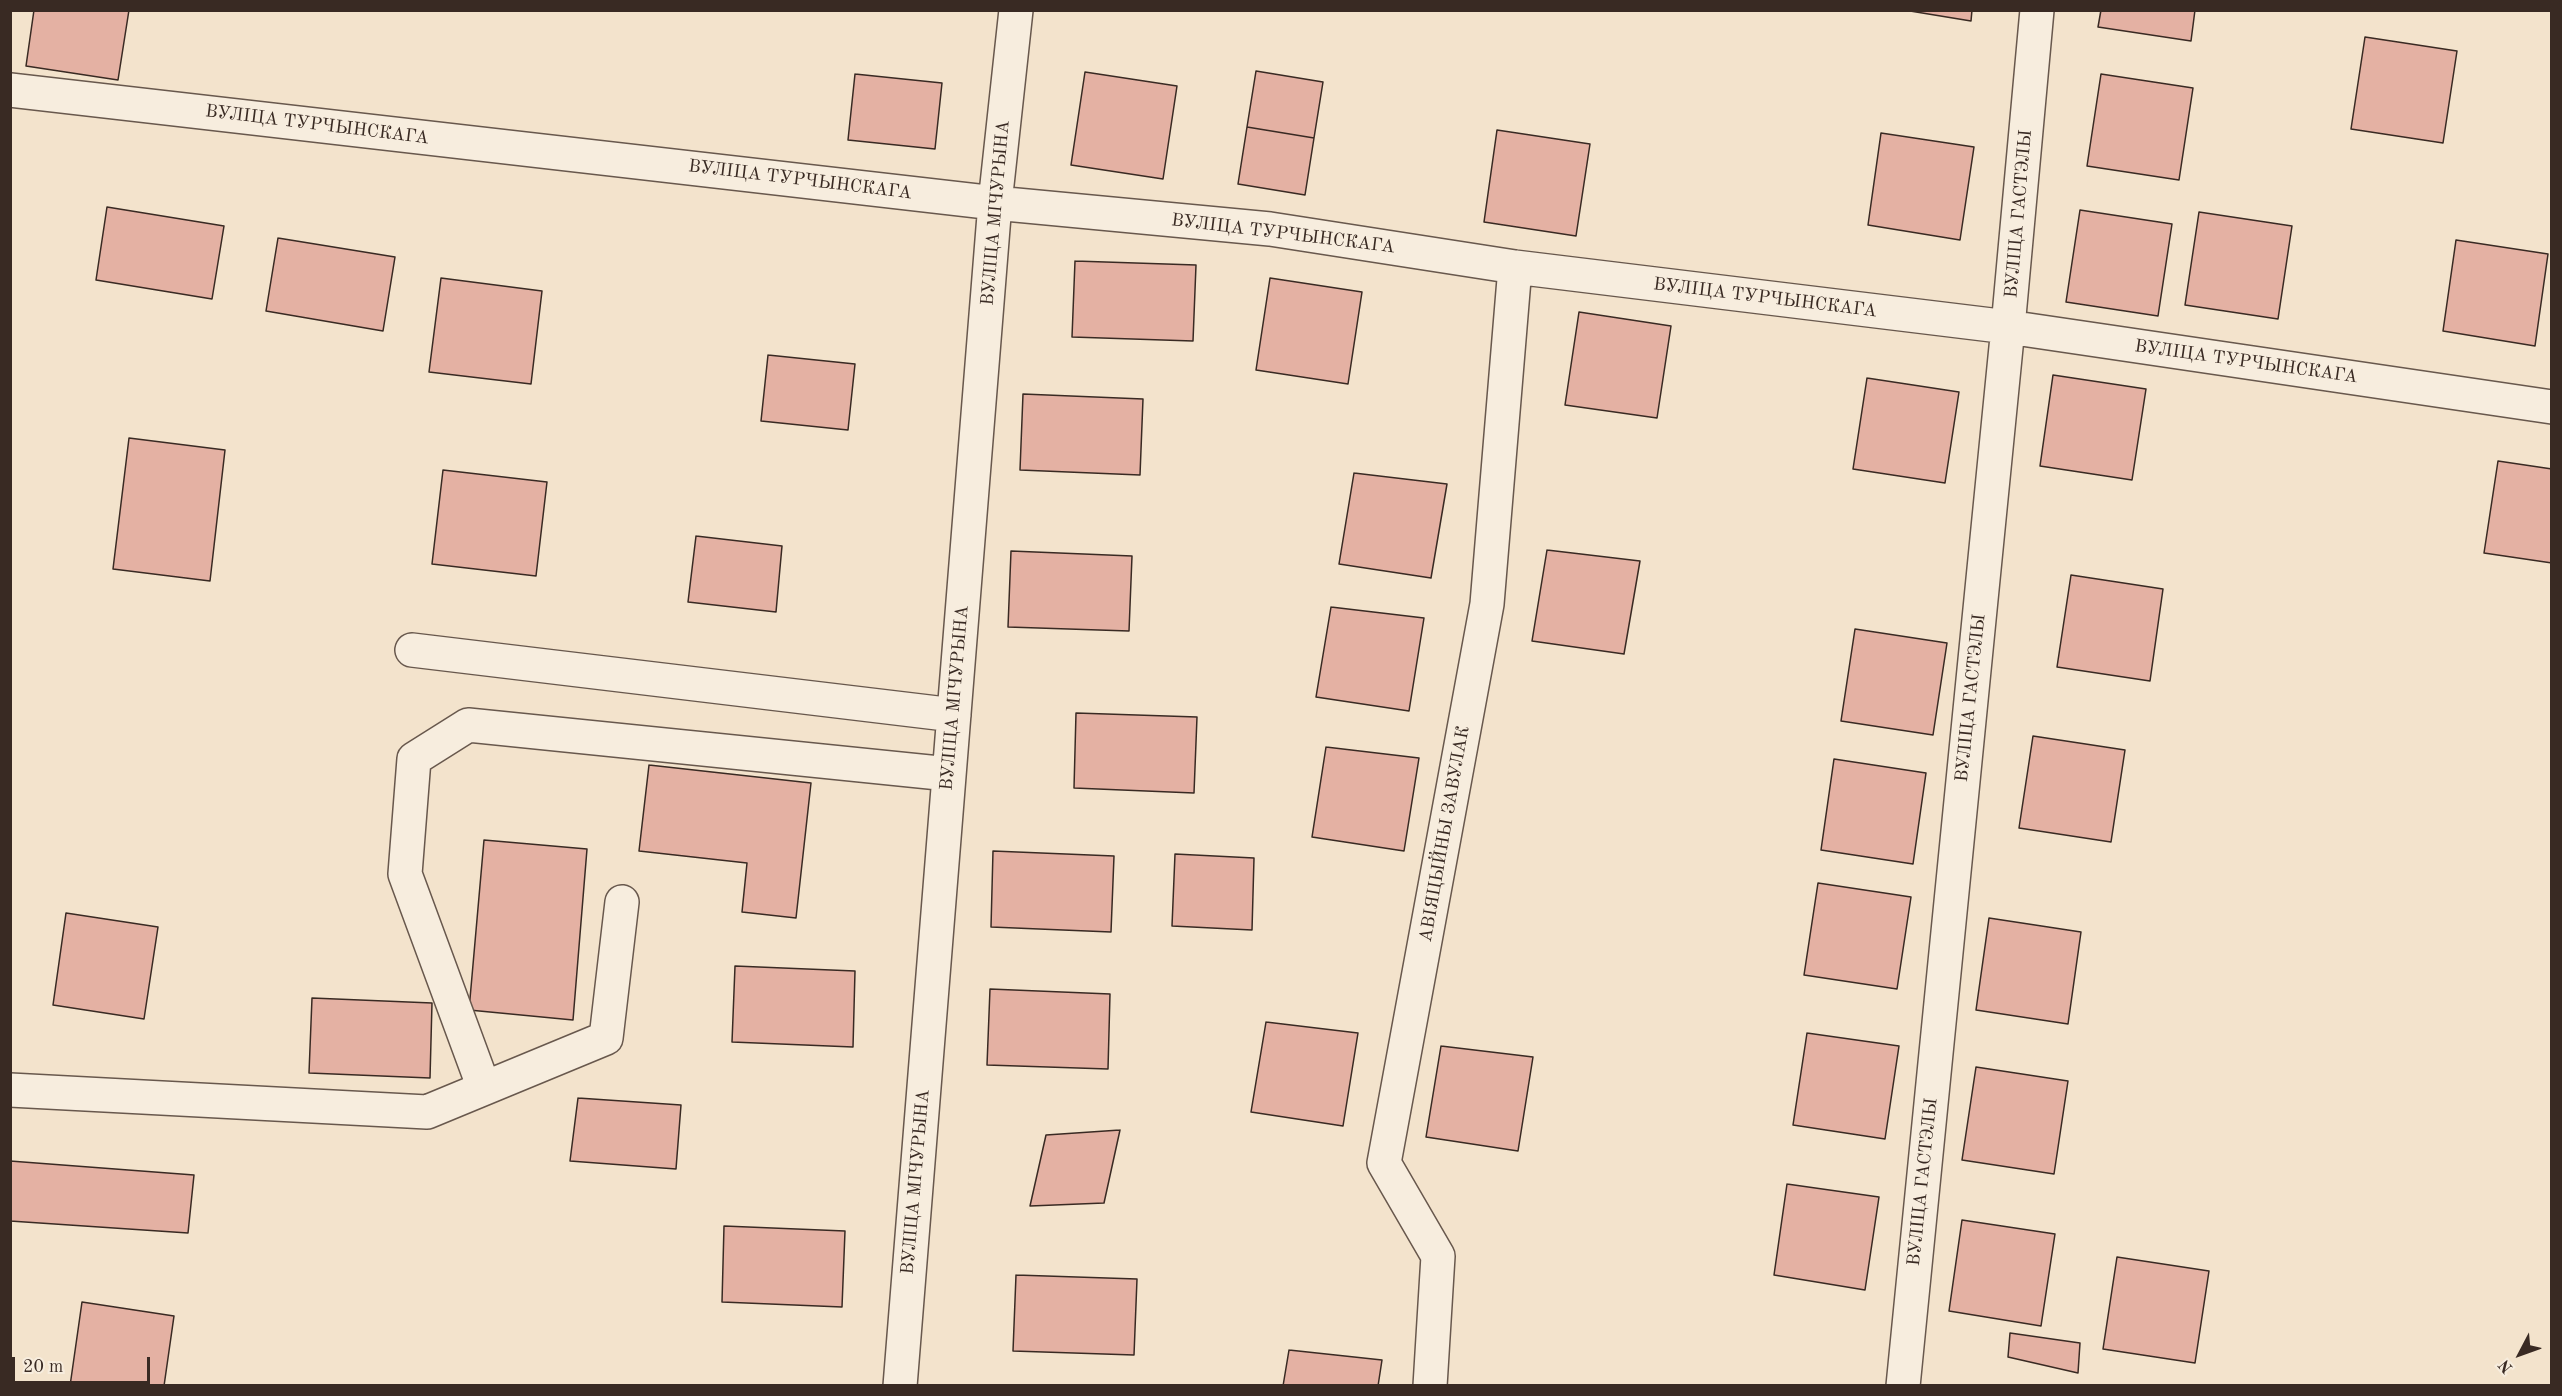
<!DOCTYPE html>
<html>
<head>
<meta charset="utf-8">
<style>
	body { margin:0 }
	#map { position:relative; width:2562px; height:1396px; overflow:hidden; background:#f3e3cc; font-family:"Old Standard TT",serif }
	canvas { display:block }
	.frame { position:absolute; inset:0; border:12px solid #392a23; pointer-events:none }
	.north { position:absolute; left:2490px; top:1324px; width:60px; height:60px; -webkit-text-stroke:4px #f7edde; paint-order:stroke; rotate:229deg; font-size:16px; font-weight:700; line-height:24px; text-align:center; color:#392a23 }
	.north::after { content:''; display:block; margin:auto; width:21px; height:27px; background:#392a23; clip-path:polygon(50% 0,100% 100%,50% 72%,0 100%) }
	.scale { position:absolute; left:12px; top:1357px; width:138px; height:27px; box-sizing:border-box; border:3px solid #392a23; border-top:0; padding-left:8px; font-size:18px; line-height:21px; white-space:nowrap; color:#392a23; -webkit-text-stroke:4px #f7edde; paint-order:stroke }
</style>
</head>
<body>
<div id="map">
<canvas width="2562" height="1396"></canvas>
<div class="frame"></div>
<div class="north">N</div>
<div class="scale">20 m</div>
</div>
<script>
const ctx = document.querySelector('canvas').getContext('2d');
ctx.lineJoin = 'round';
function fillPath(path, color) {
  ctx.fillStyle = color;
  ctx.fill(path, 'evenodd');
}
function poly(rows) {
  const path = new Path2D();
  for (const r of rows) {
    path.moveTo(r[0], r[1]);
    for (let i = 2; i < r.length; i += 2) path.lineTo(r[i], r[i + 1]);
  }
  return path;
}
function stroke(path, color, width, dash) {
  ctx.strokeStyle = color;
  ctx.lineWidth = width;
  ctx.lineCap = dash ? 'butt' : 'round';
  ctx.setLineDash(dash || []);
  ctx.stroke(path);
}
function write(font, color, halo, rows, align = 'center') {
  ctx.font = font + ' "Old Standard TT",serif';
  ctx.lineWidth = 5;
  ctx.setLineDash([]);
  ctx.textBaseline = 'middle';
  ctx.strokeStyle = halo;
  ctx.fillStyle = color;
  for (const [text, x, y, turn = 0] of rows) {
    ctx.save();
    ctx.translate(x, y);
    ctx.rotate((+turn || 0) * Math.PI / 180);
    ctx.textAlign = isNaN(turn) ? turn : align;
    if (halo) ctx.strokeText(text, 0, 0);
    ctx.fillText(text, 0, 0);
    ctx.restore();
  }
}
const building = poly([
	[34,10,129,10,118,80,26,66,34,10],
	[1904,10,1972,10,1971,21,1904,10],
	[2101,10,2195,10,2191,41,2098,27,2101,10],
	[2365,37,2457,51,2443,143,2351,129,2365,37],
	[1256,71,1323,82,1314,138,1247,127,1256,71],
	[1085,72,1177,86,1163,179,1071,165,1085,72],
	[855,74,942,83,935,149,848,140,855,74],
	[2101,74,2193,88,2179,180,2087,166,2101,74],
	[1247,127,1314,138,1305,195,1238,184,1247,127],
	[1497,130,1590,144,1576,236,1484,222,1497,130],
	[1881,133,1974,147,1960,240,1868,225,1881,133],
	[107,207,224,226,212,299,96,280,107,207],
	[2080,210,2172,224,2158,316,2066,302,2080,210],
	[2199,212,2292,226,2278,319,2185,305,2199,212],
	[278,238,395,257,383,331,266,311,278,238],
	[2456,240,2548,254,2535,346,2443,331,2456,240],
	[1075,261,1196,265,1193,341,1072,337,1075,261],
	[441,278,542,291,531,384,429,372,441,278],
	[1270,278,1362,292,1348,384,1256,370,1270,278],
	[1579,312,1671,326,1657,418,1565,405,1579,312],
	[768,355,855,364,848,430,761,421,768,355],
	[2053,375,2146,389,2132,480,2040,466,2053,375],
	[1867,378,1959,392,1945,483,1853,469,1867,378],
	[1023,394,1143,399,1140,475,1020,470,1023,394],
	[129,438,225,450,210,581,113,569,129,438],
	[2498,461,2552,469,2552,563,2484,553,2498,461],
	[443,470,547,482,536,576,432,564,443,470],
	[1354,473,1447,484,1431,578,1339,564,1354,473],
	[696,536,782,546,776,612,688,602,696,536],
	[1547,550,1640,561,1624,654,1532,641,1547,550],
	[1011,551,1132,556,1129,631,1008,627,1011,551],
	[2071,575,2163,589,2150,681,2057,667,2071,575],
	[1331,607,1424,618,1409,711,1316,697,1331,607],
	[1855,629,1947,643,1933,735,1841,721,1855,629],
	[1076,713,1197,717,1194,793,1074,788,1076,713],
	[2033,736,2125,750,2111,842,2019,828,2033,736],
	[1326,747,1419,758,1404,851,1312,837,1326,747],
	[1834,759,1926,773,1913,864,1821,850,1834,759],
	[649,765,811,783,796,918,742,912,747,863,639,851,649,765],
	[484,840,587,849,573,1020,469,1010,484,840],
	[993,851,1114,856,1111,932,991,927,993,851],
	[1175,854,1254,858,1252,930,1172,926,1175,854],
	[1818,883,1911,897,1897,989,1804,975,1818,883],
	[66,913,158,927,144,1019,53,1005,66,913],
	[1989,918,2081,932,2068,1024,1976,1010,1989,918],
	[735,966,855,971,853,1047,732,1042,735,966],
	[990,989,1110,994,1108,1069,987,1065,990,989],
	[312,998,432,1003,430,1078,309,1073,312,998],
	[1266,1022,1358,1033,1343,1126,1251,1112,1266,1022],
	[1807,1033,1899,1046,1885,1139,1793,1125,1807,1033],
	[1441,1046,1533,1057,1518,1151,1426,1137,1441,1046],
	[1976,1067,2068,1081,2054,1174,1962,1160,1976,1067],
	[578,1098,681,1105,676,1169,570,1161,578,1098],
	[1120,1130,1104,1203,1030,1206,1046,1135,1120,1130],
	[10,1161,194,1175,188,1233,10,1221,10,1161],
	[1787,1184,1879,1197,1865,1290,1774,1275,1787,1184],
	[1962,1220,2055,1234,2041,1326,1949,1311,1962,1220],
	[724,1226,845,1231,842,1307,722,1302,724,1226],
	[2117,1257,2209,1271,2195,1363,2103,1349,2117,1257],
	[1016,1275,1137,1279,1134,1355,1013,1351,1016,1275],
	[82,1302,174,1316,164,1386,70,1386,82,1302],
	[2010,1333,2080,1343,2078,1373,2008,1357,2010,1333],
	[1289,1350,1382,1360,1378,1386,1283,1386,1289,1350]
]);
fillPath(building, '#e4b1a3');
stroke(building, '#392a23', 1.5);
const minor = poly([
	[10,90,995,203,1270,229,1515,267,2008,327,2552,407],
	[412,650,954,715],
	[484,1088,405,874,414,759,468,725,949,774],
	[10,1090,427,1112,606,1038,622,902],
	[900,1386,995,203,1016,10],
	[1430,1386,1438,1256,1384,1163,1487,604,1515,267],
	[1903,1386,2008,327,2037,10]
]);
stroke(minor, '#68584d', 36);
stroke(minor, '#f7edde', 33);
write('18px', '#392a23', '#f7edde', [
	["ВУЛІЦА ТУРЧЫНСКАГА",317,125,7],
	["ВУЛІЦА ТУРЧЫНСКАГА",800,180,7],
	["ВУЛІЦА МІЧУРЫНА",996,213,-85],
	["ВУЛІЦА ГАСТЭЛЫ",2019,214,-85],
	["ВУЛІЦА ТУРЧЫНСКАГА",1283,234,7],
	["ВУЛІЦА ТУРЧЫНСКАГА",1765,298,7],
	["ВУЛІЦА ТУРЧЫНСКАГА",2246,362,8],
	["ВУЛІЦА МІЧУРЫНА",955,698,-85],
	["ВУЛІЦА ГАСТЭЛЫ",1971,698,-84],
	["АВІЯЦЫЙНЫ ЗАВУЛАК",1445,834,-80],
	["ВУЛІЦА МІЧУРЫНА",916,1182,-85],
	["ВУЛІЦА ГАСТЭЛЫ",1923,1182,-84]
]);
</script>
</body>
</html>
